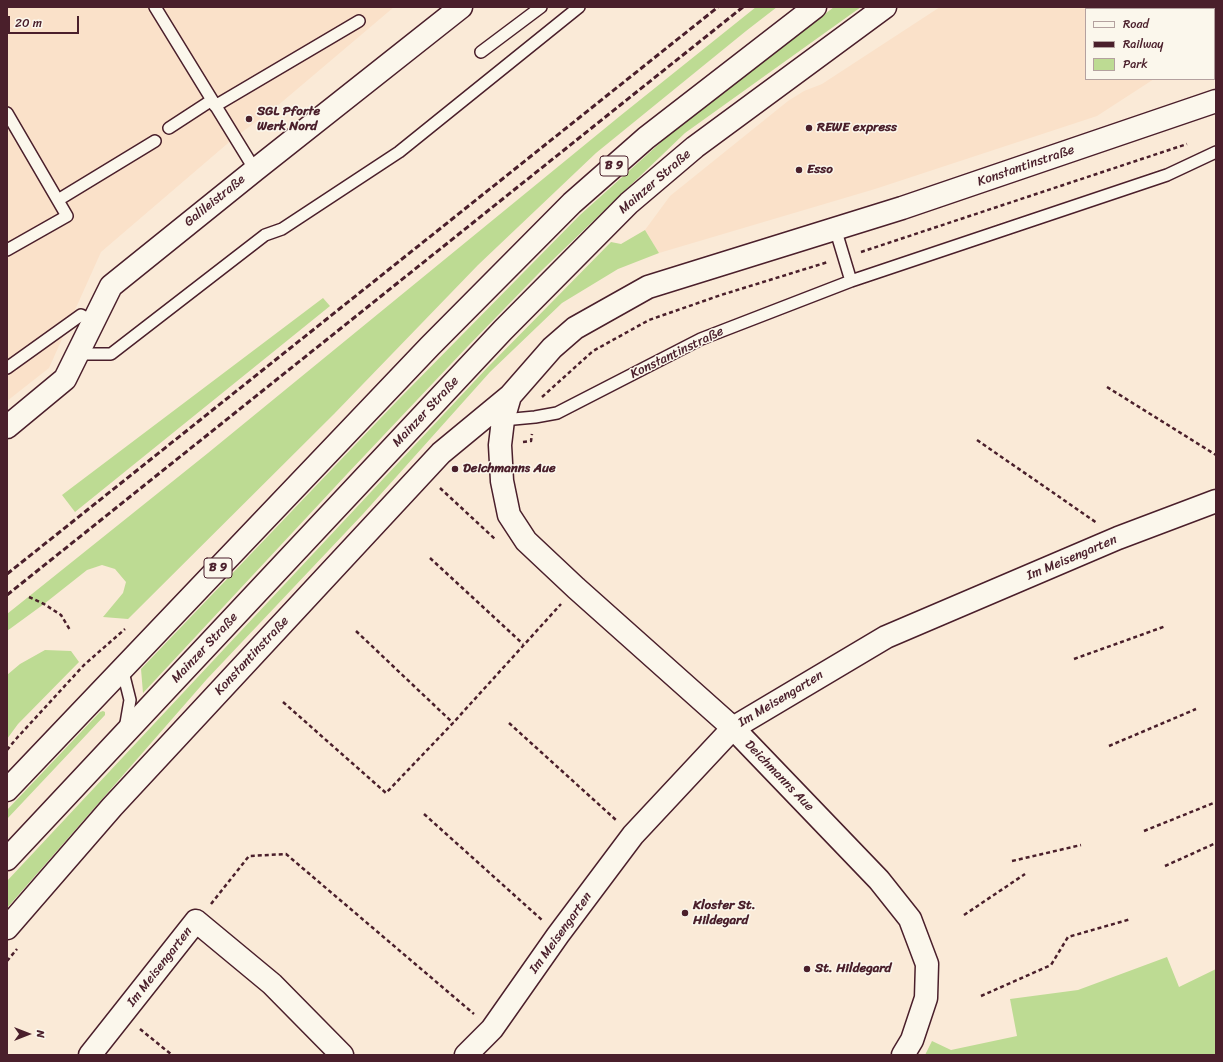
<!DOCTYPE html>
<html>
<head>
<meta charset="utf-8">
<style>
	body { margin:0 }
	#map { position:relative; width:1223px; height:1062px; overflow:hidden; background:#faead7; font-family:Sriracha,sans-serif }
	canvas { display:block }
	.frame { position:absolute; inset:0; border:8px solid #4a1f2b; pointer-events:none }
	.legend { position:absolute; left:1085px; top:8px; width:130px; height:72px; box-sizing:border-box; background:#fbf7ec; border:1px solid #b4a19f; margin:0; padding:5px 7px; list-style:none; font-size:12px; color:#4a1f2b }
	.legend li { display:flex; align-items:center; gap:8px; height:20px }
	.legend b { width:20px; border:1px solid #b4a19f }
	.north { position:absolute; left:8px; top:1014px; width:40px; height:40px; -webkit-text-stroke:3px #fbf7ec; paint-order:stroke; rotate:90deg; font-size:11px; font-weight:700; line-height:16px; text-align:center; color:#4a1f2b }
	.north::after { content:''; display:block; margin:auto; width:14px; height:18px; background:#4a1f2b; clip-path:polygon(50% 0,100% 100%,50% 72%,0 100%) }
	.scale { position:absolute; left:8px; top:16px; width:71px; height:18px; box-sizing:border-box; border:2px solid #4a1f2b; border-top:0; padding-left:5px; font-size:12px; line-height:14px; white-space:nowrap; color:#4a1f2b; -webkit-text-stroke:3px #fbf7ec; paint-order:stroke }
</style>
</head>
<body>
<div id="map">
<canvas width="1223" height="1062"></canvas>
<div class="frame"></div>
<ul class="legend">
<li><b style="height:5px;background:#fbf7ec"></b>Road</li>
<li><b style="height:5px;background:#4a1f2b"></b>Railway</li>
<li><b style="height:11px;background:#bddb93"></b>Park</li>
</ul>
<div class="north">N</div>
<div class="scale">20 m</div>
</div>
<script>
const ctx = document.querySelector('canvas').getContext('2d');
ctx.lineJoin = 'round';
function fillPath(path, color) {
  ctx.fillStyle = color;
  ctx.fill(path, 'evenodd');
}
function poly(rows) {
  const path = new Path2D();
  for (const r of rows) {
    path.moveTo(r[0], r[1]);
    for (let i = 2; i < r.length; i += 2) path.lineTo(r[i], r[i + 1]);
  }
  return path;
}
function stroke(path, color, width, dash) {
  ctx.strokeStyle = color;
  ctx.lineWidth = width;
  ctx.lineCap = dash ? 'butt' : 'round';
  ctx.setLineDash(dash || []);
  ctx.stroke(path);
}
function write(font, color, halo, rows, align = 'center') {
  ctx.font = font + ' Sriracha,sans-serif';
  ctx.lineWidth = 3;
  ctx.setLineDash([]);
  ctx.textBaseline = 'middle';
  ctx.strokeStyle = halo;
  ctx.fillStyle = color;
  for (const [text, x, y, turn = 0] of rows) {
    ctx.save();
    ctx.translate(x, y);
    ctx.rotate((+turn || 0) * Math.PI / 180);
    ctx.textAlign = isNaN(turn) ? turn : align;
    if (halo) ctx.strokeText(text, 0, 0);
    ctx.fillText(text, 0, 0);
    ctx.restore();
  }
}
fillPath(poly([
	[7,7,394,7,276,107,234,138,101,252,49,368,7,401],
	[940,7,1156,7,1157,9,1086,9,1086,79,1154,79,1097,116,875,189,659,253,645,230,670,196,788,101,804,91,822,84]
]), '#fae1c9');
fillPath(poly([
	[756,7,777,7,746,31,596,153,478,265,334,414,128,619,103,617,123,593,126,582,115,569,102,565,87,570,44,604,7,631,7,614,208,453,620,116],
	[834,7,861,7,685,133,540,272,468,346,348,473,143,693,141,669,397,401,580,215,679,126],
	[645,230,659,253,618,269,562,303,490,372,363,514,207,679,7,908,7,881,486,369,611,242,621,244],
	[323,298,330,306,75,512,62,495],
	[45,650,71,651,79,662,18,724,7,739,7,675,20,664],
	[103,711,105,712,105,715,7,819,7,810,100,712],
	[1167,957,1179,987,1216,969,1216,1055,925,1055,932,1041,951,1050,1017,1036,1010,999,1078,990]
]), '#bddb93');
const lane = poly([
	[155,7,255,170],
	[481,52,541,7],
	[215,106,359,21],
	[7,113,67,216,7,250],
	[169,128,212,100],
	[58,200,155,141],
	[835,228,851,281],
	[78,354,111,354,265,235,282,229,399,152,579,7],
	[7,368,81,315,94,322],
	[503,420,535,417,557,413,701,339,851,281,1167,175,1216,152],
	[122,668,130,700,125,729]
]);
const street = poly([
	[510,396,503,420,500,445,502,481,509,515,526,541,576,588,733,728,879,880,910,919,927,964,926,998,912,1040,903,1055],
	[7,427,65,379,111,286,255,170,461,7],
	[7,928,112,807,441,453,510,396,552,348,575,328,648,287,902,208,1216,101],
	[90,1055,196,921,272,984,342,1055],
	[466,1055,492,1029,558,935,633,835,733,728,886,637,1118,538,1216,501]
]);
const secondary = poly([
	[1197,7,1199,9],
	[1214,18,1216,19],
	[1214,48,1216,53]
]);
const primary = poly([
	[7,790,430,346,572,203,646,138,815,7],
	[7,859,503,330,629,203,695,147,885,7]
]);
stroke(lane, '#4a1f2b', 14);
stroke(street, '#4a1f2b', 25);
stroke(secondary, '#4a1f2b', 25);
stroke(primary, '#4a1f2b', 25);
stroke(poly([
	[861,252,1187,144],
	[1107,387,1216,455],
	[542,397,593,351,649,320,721,295,828,262],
	[977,440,1097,523],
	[523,442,531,441,532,434],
	[440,488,495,539],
	[430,558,523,644],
	[29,597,44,604,61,615,70,630],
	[356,631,453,723],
	[1074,659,1166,626],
	[283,702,386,793,453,723,561,604],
	[509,723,616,820],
	[1109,746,1196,709],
	[7,750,16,739,84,665,125,629],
	[424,814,542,920],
	[1144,831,1216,802],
	[1012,861,1081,845],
	[1165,866,1216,843],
	[211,904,249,856,286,854,474,1014],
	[964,915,1025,874],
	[7,961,17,949],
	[981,996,1051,965,1068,937,1131,919],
	[140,1029,172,1055]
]), '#4a1f2b', 2.5, [4, 3]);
stroke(lane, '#fbf7ec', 11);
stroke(street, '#fbf7ec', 22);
stroke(secondary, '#fbf7ec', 22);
stroke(primary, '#fbf7ec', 22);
stroke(poly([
	[7,574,718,7],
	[7,595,743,7]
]), '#4a1f2b', 3, [6, 3]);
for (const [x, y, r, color] of [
	[249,119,4,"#4a1f2b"],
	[809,128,4,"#4a1f2b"],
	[799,170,4,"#4a1f2b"],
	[455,469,4,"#4a1f2b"],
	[685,913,4,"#4a1f2b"],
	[807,969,4,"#4a1f2b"]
]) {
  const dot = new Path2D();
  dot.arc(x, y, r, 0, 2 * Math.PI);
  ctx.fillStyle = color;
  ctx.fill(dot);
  stroke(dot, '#fbf7ec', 1.5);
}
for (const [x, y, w] of [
	[614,166,28],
	[218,568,28]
]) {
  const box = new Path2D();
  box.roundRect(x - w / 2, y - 10, w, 20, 3);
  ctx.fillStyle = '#fbf7ec';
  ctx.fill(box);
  stroke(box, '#4a1f2b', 1);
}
write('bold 12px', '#4a1f2b', null, [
	["B 9",614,166],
	["B 9",218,568]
]);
write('bold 13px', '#4a1f2b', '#fbf7ec', [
	["SGL Pforte",257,112],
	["Werk Nord",257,127],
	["REWE express",817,128],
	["Esso",807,170],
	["Deichmanns Aue",463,469],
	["Kloster St.",693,906],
	["Hildegard",693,921],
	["St. Hildegard",815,969]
], 'left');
write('13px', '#4a1f2b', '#fbf7ec', [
	["Konstantinstraße",1026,166,-19],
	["Mainzer Straße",655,182,-41],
	["Galileistraße",215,201,-39],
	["Konstantinstraße",677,353,-26],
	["Mainzer Straße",426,412,-47],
	["Im Meisengarten",1072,558,-23],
	["Mainzer Straße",205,648,-47],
	["Konstantinstraße",252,656,-47],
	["Im Meisengarten",781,699,-31],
	["Deichmanns Aue",779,776,46],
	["Im Meisengarten",561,933,-54],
	["Im Meisengarten",160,967,-52]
]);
</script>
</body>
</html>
